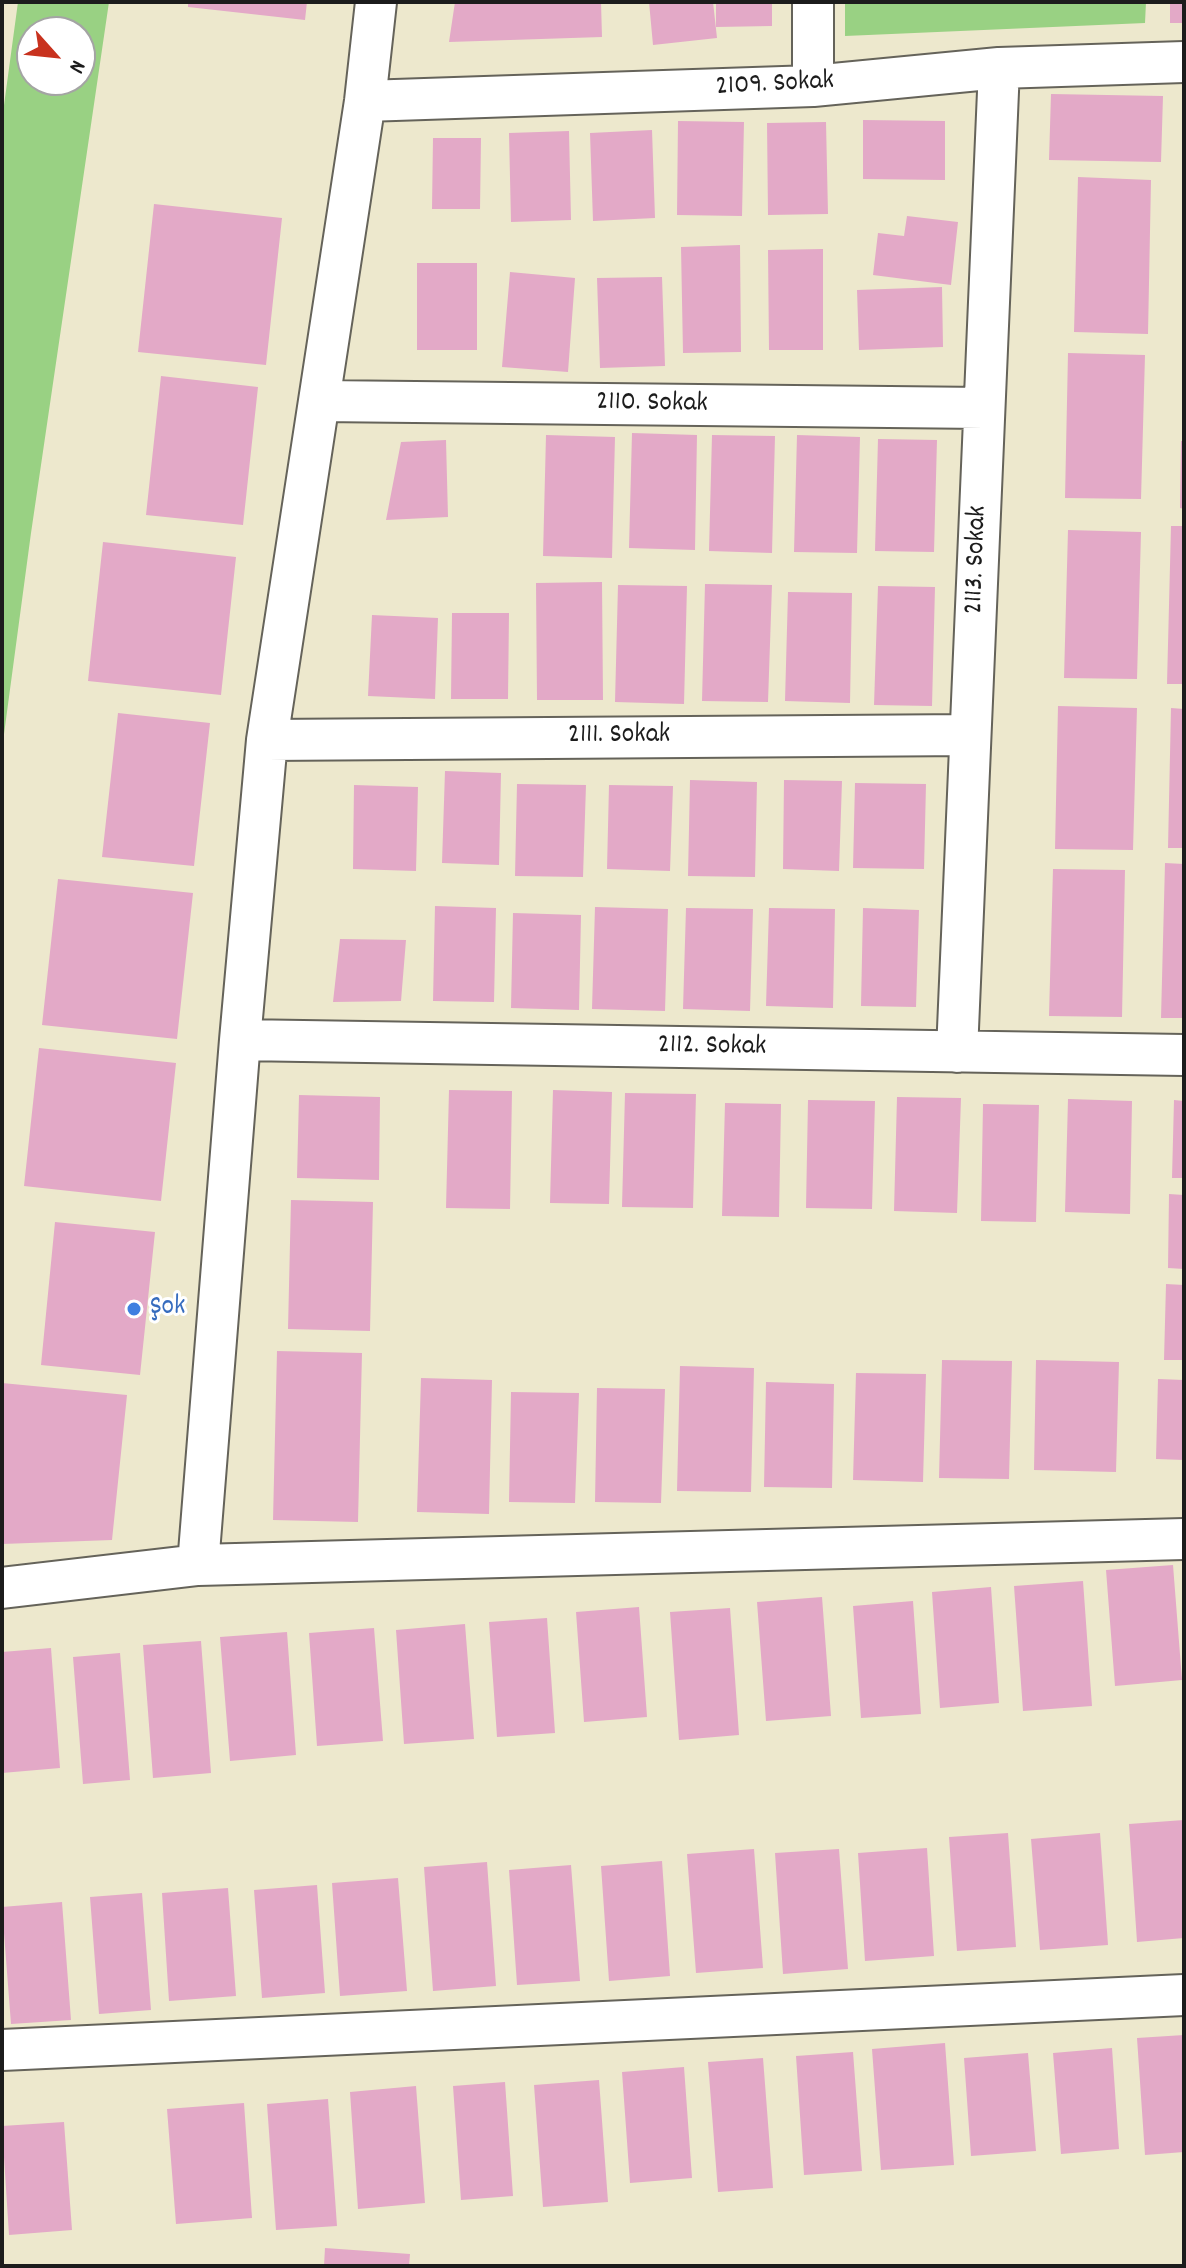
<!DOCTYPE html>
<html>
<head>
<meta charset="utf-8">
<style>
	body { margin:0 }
	#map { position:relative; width:1186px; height:2268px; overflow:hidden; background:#ede8cd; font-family:Dekko,sans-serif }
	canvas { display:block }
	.frame { position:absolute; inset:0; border:4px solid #1c1c1c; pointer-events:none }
	.north { position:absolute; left:16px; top:16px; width:80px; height:80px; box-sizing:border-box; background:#fff; border:2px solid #a4a4a4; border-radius:50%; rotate:117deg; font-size:22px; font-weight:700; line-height:32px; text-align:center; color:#1c1c1c }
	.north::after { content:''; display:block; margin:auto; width:28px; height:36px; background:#c8321e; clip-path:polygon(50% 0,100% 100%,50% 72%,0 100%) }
</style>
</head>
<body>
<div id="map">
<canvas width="1186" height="2268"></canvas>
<div class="frame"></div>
<div class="north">N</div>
</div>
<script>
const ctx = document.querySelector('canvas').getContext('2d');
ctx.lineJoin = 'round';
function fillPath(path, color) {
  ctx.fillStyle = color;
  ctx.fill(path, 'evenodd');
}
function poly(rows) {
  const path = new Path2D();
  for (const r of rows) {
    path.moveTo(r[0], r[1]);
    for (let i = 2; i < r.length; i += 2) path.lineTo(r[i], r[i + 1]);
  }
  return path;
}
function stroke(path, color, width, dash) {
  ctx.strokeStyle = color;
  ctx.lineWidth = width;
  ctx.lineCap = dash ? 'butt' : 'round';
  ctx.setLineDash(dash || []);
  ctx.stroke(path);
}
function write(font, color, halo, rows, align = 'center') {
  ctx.font = font + ' Dekko,sans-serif';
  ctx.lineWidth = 6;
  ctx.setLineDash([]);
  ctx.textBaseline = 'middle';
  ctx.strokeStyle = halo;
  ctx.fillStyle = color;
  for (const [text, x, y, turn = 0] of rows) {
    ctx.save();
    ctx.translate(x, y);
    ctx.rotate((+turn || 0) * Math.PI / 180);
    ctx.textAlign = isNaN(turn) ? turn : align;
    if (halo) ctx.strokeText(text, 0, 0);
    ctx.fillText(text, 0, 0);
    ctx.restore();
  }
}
fillPath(poly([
	[18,2,109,2,31,533,2,749,2,120],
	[32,32,80,32,80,80,32,80],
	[845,2,1146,2,1145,23,845,36]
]), '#99d183');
fillPath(poly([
	[188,2,307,2,305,20,188,7],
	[455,2,601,2,602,37,449,42],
	[649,2,713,2,717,38,653,45],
	[716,2,772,2,772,26,716,27],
	[1170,2,1184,2,1184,23,1170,23],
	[1051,94,1163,96,1161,162,1049,160],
	[863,120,945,121,945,180,863,179],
	[678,121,744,122,742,216,677,215],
	[826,122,828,214,768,215,767,123],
	[652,130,655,218,593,221,590,133],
	[569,131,571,220,511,222,509,133],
	[433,138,481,138,480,209,432,209],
	[1078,177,1151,180,1148,334,1074,332],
	[154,204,282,218,266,365,138,352],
	[907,216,958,222,951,285,873,275,878,233,904,236],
	[740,245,741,352,683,353,681,247],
	[823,249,823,350,769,350,768,250],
	[417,263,477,263,477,350,417,350],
	[510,272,575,278,568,372,502,367],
	[662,277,665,366,600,368,597,278],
	[942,287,943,347,859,350,857,290],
	[1068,353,1145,355,1141,499,1065,498],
	[161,376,258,387,243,525,146,515],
	[632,433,697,435,695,550,629,548],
	[546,435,615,437,612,558,543,556],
	[712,435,775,436,772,553,709,551],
	[797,435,860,437,857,553,794,552],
	[878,439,937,440,934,552,875,551],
	[446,440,448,517,386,520,401,442],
	[1181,441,1184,441,1184,509,1180,508],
	[1171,526,1184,526,1184,684,1167,684],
	[1068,530,1141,532,1137,679,1064,678],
	[103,542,236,557,221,695,88,681],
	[602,582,603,700,537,700,536,583],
	[705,584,772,585,768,702,702,701],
	[618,585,687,586,684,704,615,702],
	[878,586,935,587,932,706,874,705],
	[788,592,852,593,850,703,785,701],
	[452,613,509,613,508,699,451,699],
	[372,615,438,618,435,699,368,696],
	[1058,706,1137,708,1133,850,1055,849],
	[1171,708,1184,709,1184,848,1168,848],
	[118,713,210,723,194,866,102,857],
	[445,771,501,773,499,865,442,863],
	[690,780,757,782,755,877,688,876],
	[784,780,842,781,839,871,783,869],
	[855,783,926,784,924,869,853,868],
	[517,784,586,785,583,877,515,876],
	[354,785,418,787,416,871,353,869],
	[609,785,673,786,670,871,607,869],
	[1165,863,1184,864,1184,1018,1161,1018],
	[1053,869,1125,870,1122,1017,1049,1016],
	[58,879,193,893,177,1039,42,1025],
	[435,906,496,908,494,1002,433,1001],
	[595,907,668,909,665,1011,592,1009],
	[686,908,753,909,750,1011,683,1009],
	[769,908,835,909,833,1008,766,1006],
	[863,908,919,910,916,1007,861,1006],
	[513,913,581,915,579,1010,511,1008],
	[340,939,406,940,401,1001,333,1002],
	[39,1048,176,1063,161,1201,24,1186],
	[449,1090,512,1091,510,1209,446,1208],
	[553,1090,612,1092,609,1204,550,1203],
	[625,1093,696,1094,693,1208,622,1207],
	[299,1095,380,1097,379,1180,297,1178],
	[897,1097,961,1098,957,1213,894,1211],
	[1068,1099,1132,1101,1130,1214,1065,1212],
	[808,1100,875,1101,872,1209,806,1208],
	[1174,1100,1184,1101,1184,1178,1172,1178],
	[725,1103,781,1104,779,1217,722,1216],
	[983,1104,1039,1105,1036,1222,981,1221],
	[1169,1194,1184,1195,1184,1269,1168,1268],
	[291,1200,373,1202,370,1331,288,1329],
	[55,1222,155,1232,140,1375,41,1365],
	[1166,1284,1184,1285,1184,1360,1164,1360],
	[277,1351,362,1353,358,1522,273,1520],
	[942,1360,1012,1361,1009,1479,939,1478],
	[1036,1360,1119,1362,1116,1472,1034,1470],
	[680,1366,754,1368,751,1492,677,1491],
	[856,1373,926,1374,923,1482,853,1480],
	[421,1378,492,1380,489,1514,417,1512],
	[1158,1379,1184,1380,1184,1460,1156,1459],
	[766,1382,834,1384,832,1488,764,1487],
	[2,1383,127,1395,112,1540,2,1544],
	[597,1388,665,1389,661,1503,595,1502],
	[511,1392,579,1393,575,1503,509,1502],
	[1173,1565,1182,1680,1115,1686,1106,1570],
	[1083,1581,1092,1706,1023,1711,1014,1586],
	[991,1587,999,1703,940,1708,932,1592],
	[822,1597,831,1716,766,1721,757,1602],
	[913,1601,921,1714,861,1718,853,1606],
	[639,1607,647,1717,584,1722,576,1612],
	[730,1608,739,1735,679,1740,670,1612],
	[547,1618,555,1733,497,1737,489,1622],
	[465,1624,474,1739,404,1744,396,1630],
	[374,1628,383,1741,317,1746,309,1633],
	[287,1632,296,1755,230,1761,220,1637],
	[201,1641,211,1773,153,1778,143,1645],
	[51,1648,60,1768,2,1773,2,1652],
	[120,1653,130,1780,83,1784,73,1657],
	[1184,1820,1184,1938,1137,1942,1129,1824],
	[1008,1833,1016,1947,957,1951,949,1837],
	[1100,1833,1108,1945,1040,1950,1031,1839],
	[927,1848,934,1956,865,1961,858,1853],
	[754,1849,763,1968,696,1973,687,1854],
	[839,1849,848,1969,783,1974,775,1853],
	[662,1861,670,1976,609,1981,601,1866],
	[487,1862,496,1986,433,1991,424,1867],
	[571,1865,580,1981,517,1985,509,1870],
	[398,1878,407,1991,340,1996,332,1883],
	[317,1885,325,1993,262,1998,254,1890],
	[228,1888,236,1996,169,2001,162,1893],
	[142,1893,151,2010,99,2014,90,1897],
	[62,1902,71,2020,11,2024,2,1907],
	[1184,2035,1184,2152,1145,2155,1137,2038],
	[945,2043,954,2165,881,2170,872,2049],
	[1112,2048,1119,2149,1061,2154,1053,2053],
	[853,2052,862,2171,804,2175,796,2056],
	[1028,2053,1036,2151,971,2156,964,2058],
	[763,2058,773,2188,718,2192,708,2062],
	[684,2067,692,2178,630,2183,622,2072],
	[599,2080,608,2202,543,2207,534,2085],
	[505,2082,513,2196,461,2200,453,2086],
	[416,2086,425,2203,358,2209,350,2092],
	[328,2099,337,2226,276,2230,267,2104],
	[244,2103,252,2218,176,2224,167,2109],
	[64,2122,72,2230,9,2235,2,2126],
	[325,2248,410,2254,409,2266,324,2266]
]), '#e3a9c7');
const minor = poly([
	[813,86,813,2],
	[365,101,813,86,999,68,1184,62],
	[320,401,984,408],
	[267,740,970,735],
	[240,1040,1184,1055],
	[957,1052,999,68],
	[198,1565,240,1040,267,740,365,101,376,2],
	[2,1588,198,1565,1184,1539],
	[2,2050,1184,1995]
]);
stroke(minor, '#65635a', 44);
stroke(minor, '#fff', 40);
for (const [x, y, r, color] of [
	[134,1309,8,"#3f7fe0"]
]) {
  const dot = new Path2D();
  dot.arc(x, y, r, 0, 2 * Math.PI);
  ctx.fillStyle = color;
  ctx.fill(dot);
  stroke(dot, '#fff', 3);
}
write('28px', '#1c1c1c', '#fff', [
	["2109. Sokak",775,86,-3],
	["2110. Sokak",652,405,1],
	["2113. Sokak",978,560,-88],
	["2111. Sokak",619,737],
	["2112. Sokak",712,1048,1]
]);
write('28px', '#366cbe', '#fff', [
	["Şok",150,1309]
], 'left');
</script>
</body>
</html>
